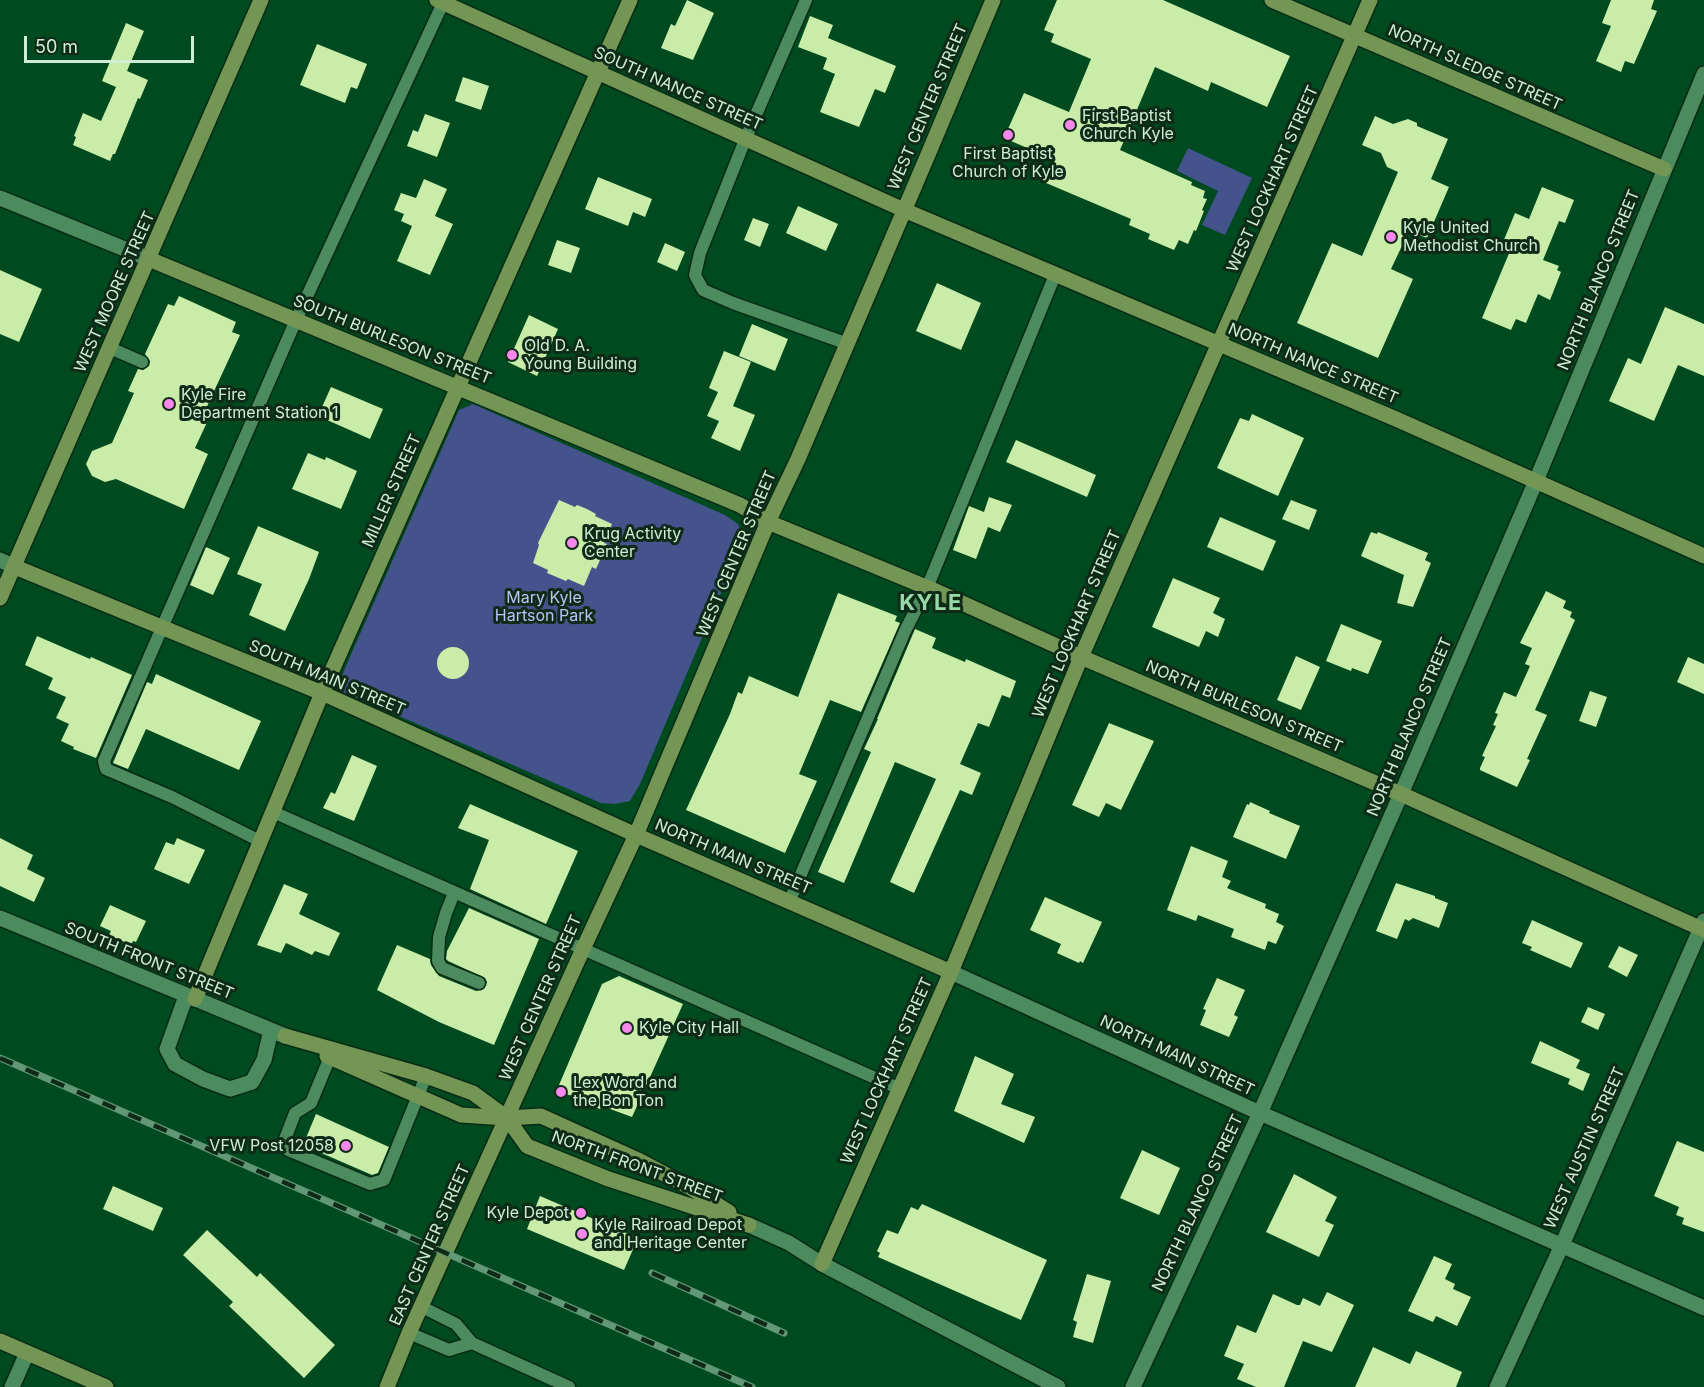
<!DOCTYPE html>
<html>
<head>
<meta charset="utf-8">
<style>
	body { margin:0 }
	#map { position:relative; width:1704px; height:1387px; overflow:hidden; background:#004a20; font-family:Inter,sans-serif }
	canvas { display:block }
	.scale { position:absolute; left:24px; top:36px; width:170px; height:27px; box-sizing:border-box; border:3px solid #ceefd5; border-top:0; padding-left:8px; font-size:18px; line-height:21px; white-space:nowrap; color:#ceefd5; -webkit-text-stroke:4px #0f2a17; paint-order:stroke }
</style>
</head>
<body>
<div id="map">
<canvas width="1704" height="1387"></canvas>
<div class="scale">50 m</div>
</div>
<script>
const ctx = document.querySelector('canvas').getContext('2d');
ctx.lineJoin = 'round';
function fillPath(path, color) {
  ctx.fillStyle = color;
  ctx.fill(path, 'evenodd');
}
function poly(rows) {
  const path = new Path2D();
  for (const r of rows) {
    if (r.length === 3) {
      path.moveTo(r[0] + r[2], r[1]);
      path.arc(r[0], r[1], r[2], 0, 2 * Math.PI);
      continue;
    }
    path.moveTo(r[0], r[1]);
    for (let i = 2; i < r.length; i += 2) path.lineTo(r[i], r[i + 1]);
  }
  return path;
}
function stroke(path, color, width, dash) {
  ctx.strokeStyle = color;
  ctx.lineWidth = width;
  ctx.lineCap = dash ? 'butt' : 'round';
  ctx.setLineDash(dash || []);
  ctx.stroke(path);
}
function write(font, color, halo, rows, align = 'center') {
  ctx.font = font + ' Inter,sans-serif';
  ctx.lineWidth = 6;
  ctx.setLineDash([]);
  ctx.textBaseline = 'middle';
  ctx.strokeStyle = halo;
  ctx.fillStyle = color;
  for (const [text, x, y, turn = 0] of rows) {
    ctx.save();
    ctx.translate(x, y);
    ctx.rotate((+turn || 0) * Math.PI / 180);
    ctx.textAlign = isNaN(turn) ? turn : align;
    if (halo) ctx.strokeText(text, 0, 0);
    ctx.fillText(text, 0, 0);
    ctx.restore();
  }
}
fillPath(poly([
	[1188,148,1252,178,1225,235,1202,225,1218,191,1177,171],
	[473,404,725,515,738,524,742,534,740,548,640,784,630,801,615,804,601,803,343,692,339,685,345,668,459,410]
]), '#44538b');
fillPath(poly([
	[687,0,714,13,693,60,661,48,671,24,675,26],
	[1057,0,1163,0,1290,56,1267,107,1211,82,1208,91,1155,67,1120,150,1192,182,1191,185,1205,191,1203,198,1207,199,1202,210,1204,211,1196,231,1194,230,1188,244,1179,240,1174,250,1148,239,1150,234,1129,225,1131,219,1046,183,1055,160,1004,138,1024,93,1069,112,1091,59,1051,42,1054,34,1044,30],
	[1611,0,1654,0,1651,9,1657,11,1634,64,1625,61,1621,72,1596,61,1611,26,1602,23],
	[810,16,833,25,828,38,896,66,885,93,875,89,859,127,820,112,835,74,823,69,827,58,798,47],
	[126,23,144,31,127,71,148,80,140,99,138,98,115,154,113,154,110,161,73,145,76,137,74,136,83,113,101,121,116,87,102,81],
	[317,44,367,64,357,89,351,87,345,103,300,85],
	[463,77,489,86,481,110,455,101],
	[425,114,450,123,437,157,407,146,413,130,418,132],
	[1375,116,1393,124,1408,119,1417,123,1417,126,1448,139,1431,179,1449,187,1427,238,1409,231,1391,269,1413,279,1378,358,1297,323,1332,243,1362,256,1398,172,1387,167,1381,153,1362,145],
	[598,177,652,199,645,217,633,212,628,226,585,209],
	[424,179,447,189,435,216,453,224,430,275,397,261,412,226,401,221,404,214,394,210,401,193,416,198],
	[1542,187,1574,200,1565,223,1559,221,1543,260,1559,266,1557,270,1561,272,1550,300,1538,294,1526,323,1516,319,1511,330,1482,318,1510,251,1501,247,1515,213,1529,219],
	[798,206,838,224,826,251,786,233],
	[753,218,769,224,760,247,744,240],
	[557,240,580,248,571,273,548,265],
	[665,243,685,252,677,271,657,262],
	[0,270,42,289,19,342,0,334],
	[937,283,981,303,961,350,916,331],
	[179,296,236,322,232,332,240,335,203,415,209,418,195,448,208,454,184,509,116,479,105,482,92,476,86,464,92,451,112,443,134,393,128,391,138,369,143,370,149,366,150,361,145,354,168,304,174,306],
	[1665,307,1704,324,1704,376,1678,365,1654,421,1609,401,1628,358,1641,364],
	[529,315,558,329,537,376,508,362],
	[752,324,788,339,775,371,739,356],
	[724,351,751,362,733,406,755,415,740,451,711,438,719,421,707,416,718,392,709,388],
	[331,387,383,409,370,439,318,416],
	[1252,414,1304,438,1278,496,1217,468,1240,418,1249,421],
	[1016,440,1096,475,1087,497,1006,462],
	[308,453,325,460,326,457,357,471,341,509,292,489],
	[989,497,1012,505,1000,532,988,527,976,559,953,550,969,506,984,512],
	[559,500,575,507,577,505,587,509,596,514,595,516,612,524,604,543,607,544,596,569,592,567,584,586,568,579,566,581,547,573,548,570,533,563,539,545,538,543],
	[1291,500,1317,510,1309,530,1282,519],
	[1220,517,1276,541,1263,571,1207,547],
	[258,526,319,552,309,579,285,631,249,615,262,584,237,574],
	[1371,532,1377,534,1378,532,1428,553,1425,560,1431,563,1413,607,1397,603,1404,575,1361,556],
	[206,547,230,558,213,595,190,585],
	[1173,578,1220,598,1213,613,1225,619,1218,637,1206,631,1199,647,1152,627],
	[1546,591,1566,601,1563,608,1572,612,1570,617,1575,620,1535,710,1547,715,1527,759,1530,760,1517,787,1480,770,1480,768,1485,757,1482,756,1496,726,1493,725,1498,714,1495,713,1504,692,1516,697,1530,666,1525,664,1532,648,1520,643],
	[838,593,897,616,895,621,900,623,861,712,830,700,799,774,817,781,785,853,686,810,730,714,738,692,742,694,749,676,798,697],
	[1341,624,1382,641,1368,674,1352,668,1351,671,1326,661],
	[915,629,936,638,932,648,965,662,966,659,1016,681,1010,698,1002,695,989,727,978,723,960,764,981,773,972,795,960,790,914,893,890,882,936,779,895,762,844,883,818,872,871,752,864,749,878,719,877,719],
	[37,636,90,659,91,657,132,675,96,758,73,749,74,747,61,741,69,724,56,718,66,697,48,689,53,678,25,665],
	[453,663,16],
	[1296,656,1320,667,1301,710,1277,700],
	[1688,657,1704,664,1704,694,1677,682],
	[156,674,261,721,239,770,146,729,128,769,113,763,147,682,152,684],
	[1590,691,1607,697,1596,727,1579,721],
	[1109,723,1154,741,1121,810,1106,803,1099,817,1072,805],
	[352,755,377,766,354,821,323,808,331,792,335,794],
	[1250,802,1270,811,1269,813,1300,826,1286,859,1233,837,1247,804,1249,805],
	[470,804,578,851,546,924,470,889,489,840,458,828],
	[0,838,33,855,27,869,45,878,34,902,0,886],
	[177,838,205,850,189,884,154,869,166,842,174,845],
	[1191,846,1228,861,1222,877,1231,881,1227,888,1266,904,1265,908,1279,914,1276,922,1284,926,1276,944,1268,941,1265,950,1231,937,1234,929,1198,915,1196,921,1167,910],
	[1396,883,1435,896,1435,898,1448,903,1439,928,1413,918,1409,921,1405,919,1397,939,1376,931],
	[284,884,308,894,299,914,340,933,329,956,315,951,312,955,286,943,281,953,257,945],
	[1045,897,1102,922,1083,963,1080,961,1079,963,1057,953,1061,944,1030,930],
	[110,905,146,921,136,942,133,941,131,945,109,935,111,931,100,926],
	[469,908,539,939,494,1045,439,1022,377,990,397,945,430,959,431,965,439,976,476,991,484,989,487,982,485,978,448,961,446,959,447,951],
	[1532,920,1583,943,1571,968,1530,950,1532,947,1522,943],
	[1619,946,1638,955,1627,977,1608,967],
	[619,976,683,1004,632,1117,602,1106,600,1109,580,1101,581,1099,566,1094,566,1091,563,1089,564,1087,559,1085,602,984],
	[1217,978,1245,990,1234,1015,1238,1017,1229,1037,1200,1025,1206,1010,1203,1009],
	[1588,1007,1605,1014,1598,1030,1581,1022],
	[1540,1041,1580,1060,1576,1068,1590,1074,1583,1091,1568,1084,1570,1079,1531,1063],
	[975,1056,1014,1074,1001,1104,1035,1117,1024,1143,954,1111],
	[316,1114,389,1147,378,1173,372,1175,303,1145],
	[1677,1141,1704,1152,1704,1232,1682,1224,1684,1218,1676,1215,1679,1207,1654,1196],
	[1142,1150,1180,1168,1159,1215,1120,1198],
	[1294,1174,1337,1197,1325,1221,1334,1225,1319,1257,1266,1232],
	[113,1186,163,1208,153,1231,103,1209],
	[540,1196,638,1238,624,1270,527,1229],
	[922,1204,1047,1260,1021,1320,878,1257,880,1253,877,1251,887,1230,898,1234,911,1207,918,1210],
	[207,1230,257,1277,260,1273,335,1345,304,1378,229,1306,233,1302,183,1255],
	[1434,1256,1452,1264,1445,1279,1455,1284,1453,1289,1471,1297,1457,1326,1436,1316,1433,1322,1408,1311],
	[1087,1274,1111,1281,1093,1343,1073,1337,1077,1322,1073,1320],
	[1327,1292,1354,1305,1332,1352,1303,1341,1284,1387,1256,1387,1237,1379,1244,1364,1224,1356,1237,1325,1256,1333,1273,1294,1297,1305,1300,1305,1303,1298,1320,1306],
	[1373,1347,1410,1364,1416,1351,1462,1372,1456,1387,1355,1387]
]), '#c9eda9');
const lane = poly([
	[806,0,745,140,700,253,695,275,703,290,733,303,848,344],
	[110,348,142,362],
	[273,812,900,1089],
	[260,841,172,797,106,769,104,761,296,320,443,3],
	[454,893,446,913,439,937,438,961,442,968,479,983],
	[790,900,905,631,927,588,1055,275],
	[330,1057,311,1103,295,1113,285,1139,288,1150,370,1184,384,1180,426,1076],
	[422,1307,456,1324,472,1343,569,1387],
	[409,1333,449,1350,472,1343]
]);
const street = poly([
	[0,198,149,259],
	[0,560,15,567],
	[0,918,285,1036],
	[951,972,1260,1113,1704,1308],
	[186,996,167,1049,175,1064,203,1079,230,1089,252,1082,264,1060,271,1030],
	[749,1225,789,1243,822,1264,1058,1387],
	[12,1387,27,1353],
	[1133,1387,1260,1113,1401,794,1536,481,1704,74],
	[1497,1387,1562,1245,1704,921]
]);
const secondary = poly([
	[437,0,904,210,1396,419,1704,556],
	[1272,0,1664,169],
	[149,259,740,505,768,522,938,592,1081,657,1401,794,1704,930],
	[15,567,322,693,636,835,951,972],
	[0,598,261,0],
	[195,999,322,693,630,0],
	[285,1036,426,1076,473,1093,507,1118,527,1146,606,1178,749,1225],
	[327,1056,461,1115,507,1118,541,1116,638,1160,689,1187,729,1212],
	[822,1264,951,972,1081,657,1370,0],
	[0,1341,106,1387],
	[387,1387,409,1333,583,949,636,835,768,522,798,459,927,157,993,0]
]);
stroke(lane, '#082b14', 15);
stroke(street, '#082b14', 18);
stroke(secondary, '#082b14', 18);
stroke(lane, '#4b8b5d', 12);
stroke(street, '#4b8b5d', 15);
stroke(secondary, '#749655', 15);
const rail = poly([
	[0,1058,752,1387],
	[652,1273,784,1333]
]);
stroke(rail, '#629876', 7);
stroke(rail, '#0f2a17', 4.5, [14]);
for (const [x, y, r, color] of [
	[1070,125,6,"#f788eb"],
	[1008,135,6,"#f788eb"],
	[1391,237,6,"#f788eb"],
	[512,355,6,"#f788eb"],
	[169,404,6,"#f788eb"],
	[572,543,6,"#f788eb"],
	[627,1028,6,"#f788eb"],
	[561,1092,6,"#f788eb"],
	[346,1146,6,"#f788eb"],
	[581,1213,6,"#f788eb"],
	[582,1234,6,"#f788eb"]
]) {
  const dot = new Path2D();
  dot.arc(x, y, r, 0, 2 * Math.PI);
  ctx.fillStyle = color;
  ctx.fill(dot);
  stroke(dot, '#0f2a17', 2);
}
write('16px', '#ceefd5', '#0f2a17', [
	["NORTH SLEDGE STREET",1475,68,24],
	["SOUTH NANCE STREET",678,89,24],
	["WEST CENTER STREET",928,107,-67],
	["WEST LOCKHART STREET",1273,179,-66],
	["NORTH BLANCO STREET",1599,280,-68],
	["WEST MOORE STREET",115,292,-66],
	["SOUTH BURLESON STREET",392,340,22],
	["NORTH NANCE STREET",1313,364,23],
	["MILLER STREET",392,491,-66],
	["WEST CENTER STREET",737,554,-67],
	["WEST LOCKHART STREET",1077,624,-67],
	["SOUTH MAIN STREET",327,678,23],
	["NORTH BURLESON STREET",1244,707,23],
	["NORTH BLANCO STREET",1410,727,-67],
	["NORTH MAIN STREET",733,857,23],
	["SOUTH FRONT STREET",149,961,22],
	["WEST CENTER STREET",541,998,-66],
	["NORTH MAIN STREET",1177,1056,25],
	["WEST LOCKHART STREET",887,1071,-66],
	["WEST AUSTIN STREET",1585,1148,-66],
	["NORTH FRONT STREET",637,1167,20],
	["NORTH BLANCO STREET",1198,1203,-65],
	["EAST CENTER STREET",430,1245,-66]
]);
write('16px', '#ceefd5', '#0f2a17', [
	["First Baptist",1082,116],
	["Church Kyle",1082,134],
	["First Baptist",1008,154,"center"],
	["Church of Kyle",1008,172,"center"],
	["Kyle United",1403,228],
	["Methodist Church",1403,246],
	["Old D. A.",524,346],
	["Young Building",524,364],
	["Kyle Fire",181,395],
	["Department Station 1",181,413],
	["Krug Activity",584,534],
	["Center",584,552],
	["Kyle City Hall",639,1028],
	["Lex Word and",573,1083],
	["the Bon Ton",573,1101],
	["VFW Post 12058",334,1146,"right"],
	["Kyle Depot",569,1213,"right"],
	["Kyle Railroad Depot",594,1225],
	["and Heritage Center",594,1243]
], 'left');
write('16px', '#b6c6fa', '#0f2a17', [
	["Mary Kyle",544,598],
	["Hartson Park",544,616]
]);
ctx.letterSpacing = '1.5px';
write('bold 22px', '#97daa7', '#0f2a17', [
	["KYLE",931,603]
]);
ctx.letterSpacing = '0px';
</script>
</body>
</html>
